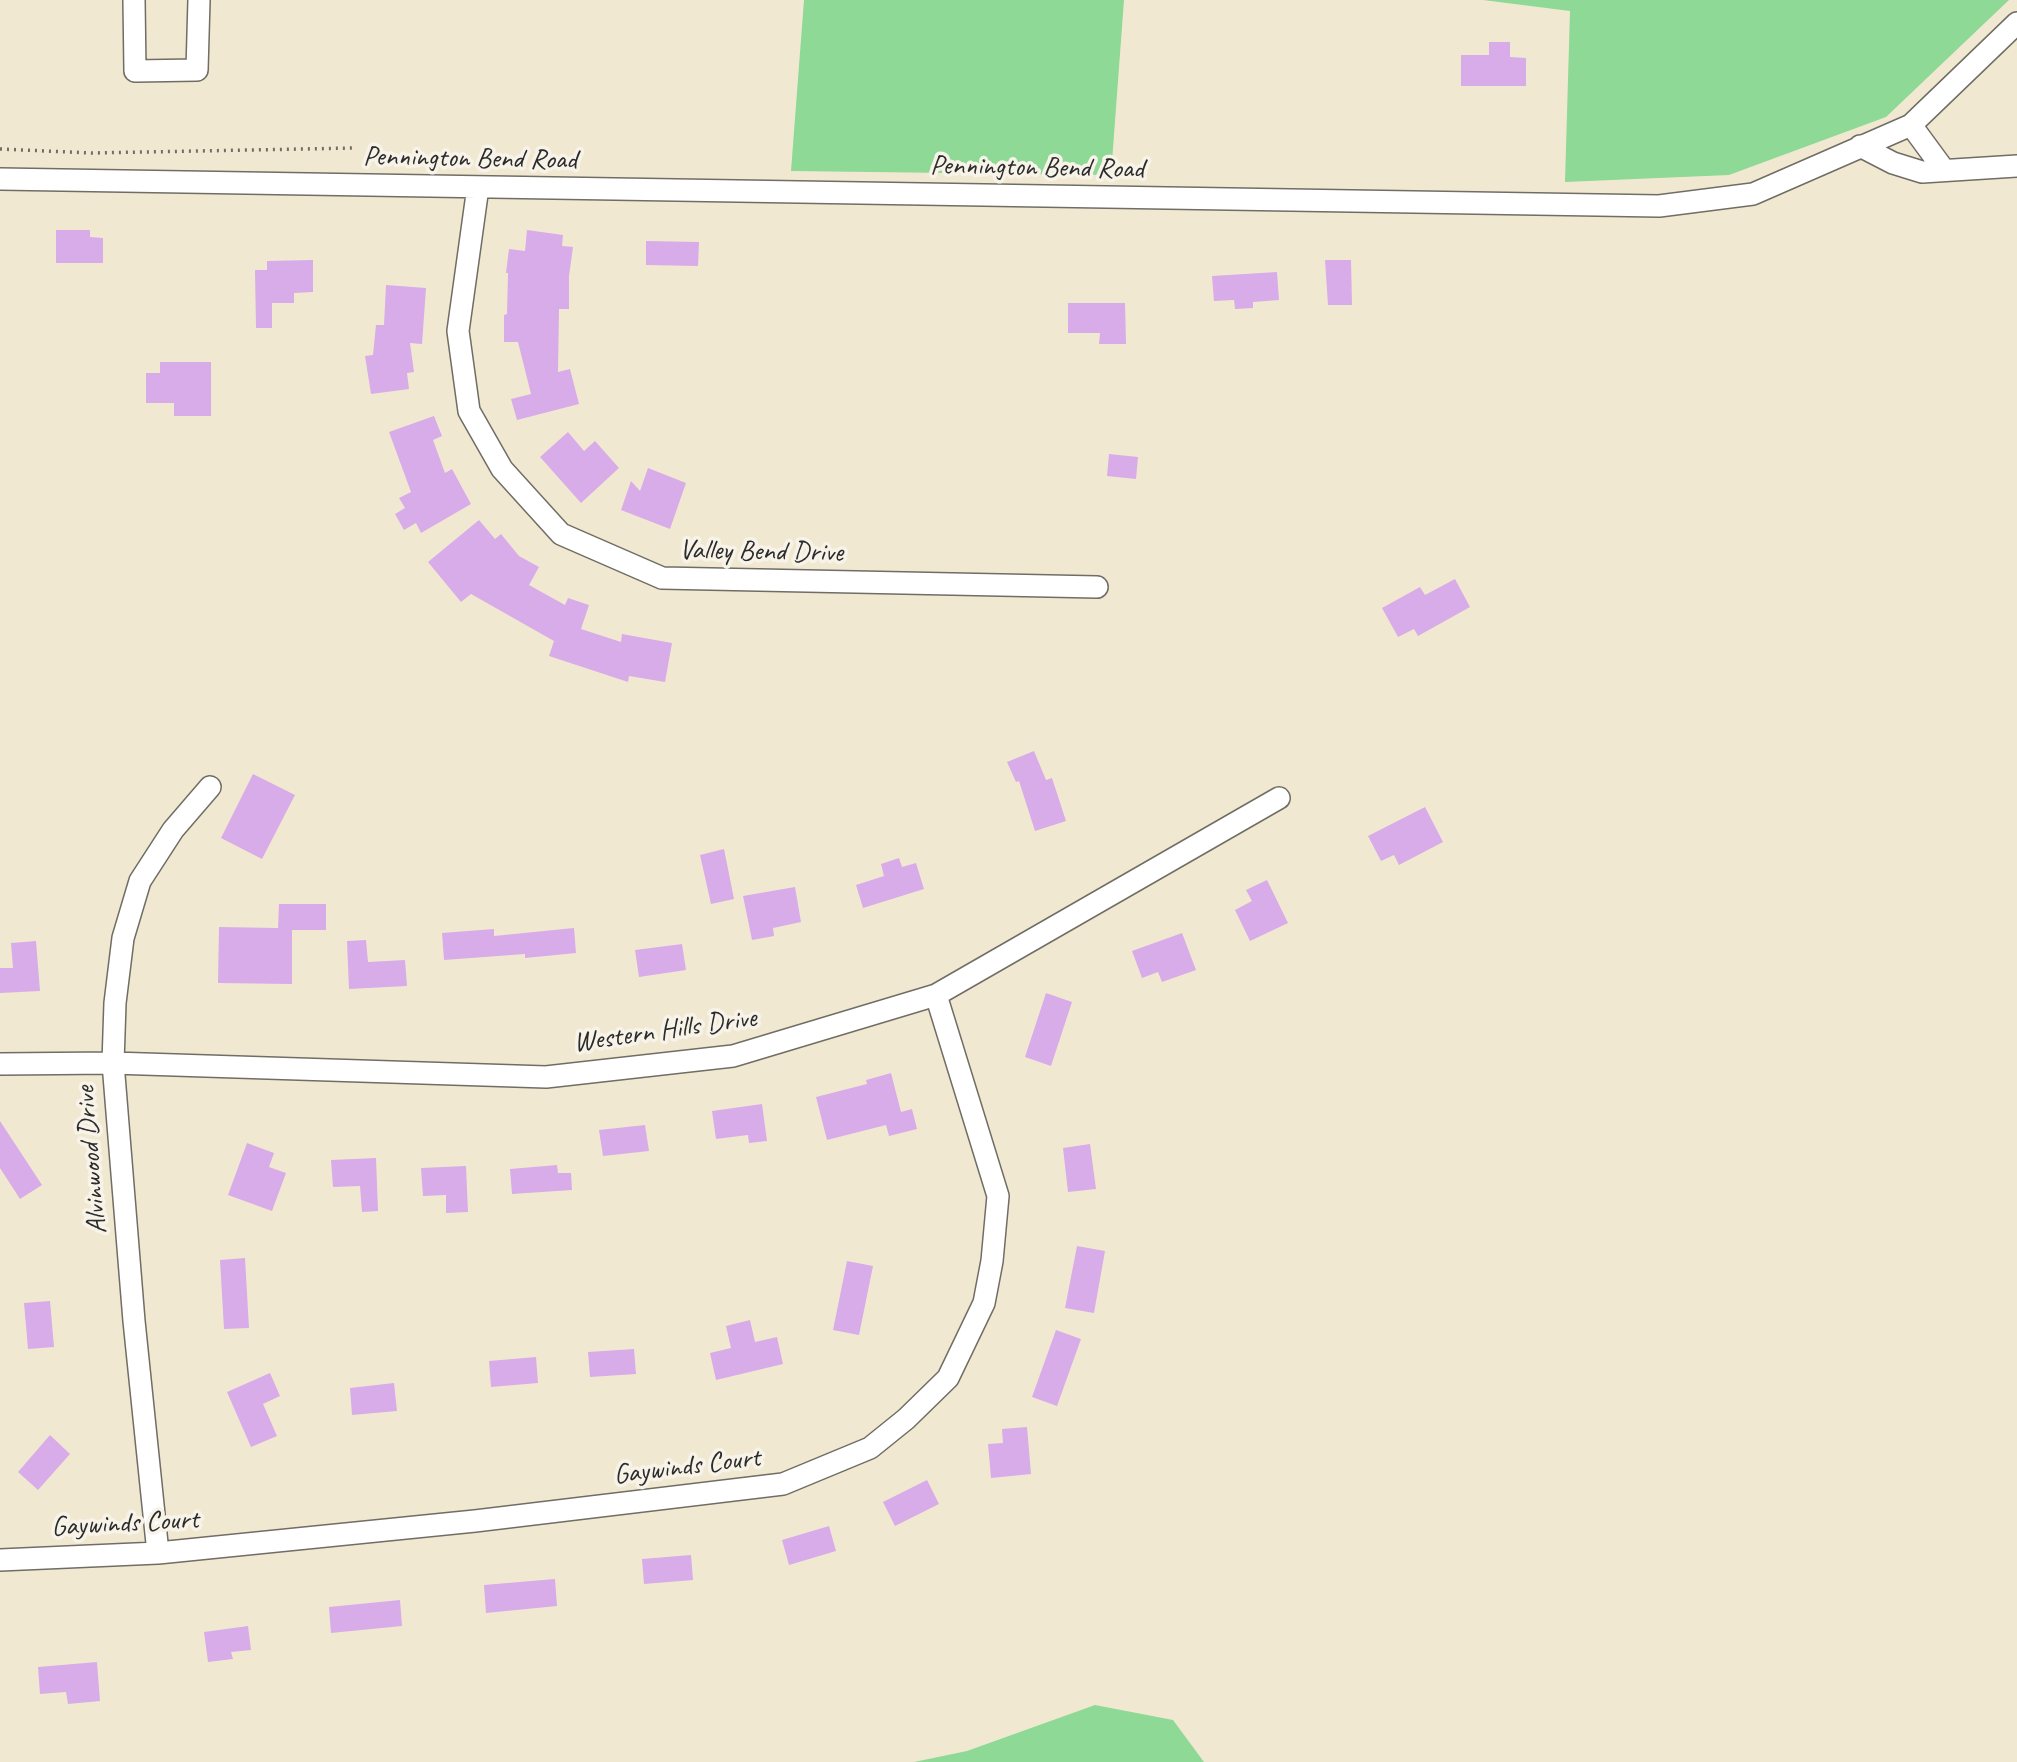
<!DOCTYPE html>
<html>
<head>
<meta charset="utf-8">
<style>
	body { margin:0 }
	canvas { display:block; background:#f1e8d1 }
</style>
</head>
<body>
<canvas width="2017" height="1762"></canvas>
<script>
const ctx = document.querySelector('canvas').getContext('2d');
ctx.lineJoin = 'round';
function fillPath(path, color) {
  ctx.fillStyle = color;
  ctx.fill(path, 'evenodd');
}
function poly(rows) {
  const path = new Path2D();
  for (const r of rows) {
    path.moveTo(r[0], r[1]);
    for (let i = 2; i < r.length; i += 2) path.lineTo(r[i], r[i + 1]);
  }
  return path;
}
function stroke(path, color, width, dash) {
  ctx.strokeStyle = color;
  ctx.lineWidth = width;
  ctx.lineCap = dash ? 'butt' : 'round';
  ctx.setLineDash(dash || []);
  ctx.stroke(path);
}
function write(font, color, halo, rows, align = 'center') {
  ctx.font = font + ' Caveat,sans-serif';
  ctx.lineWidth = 7;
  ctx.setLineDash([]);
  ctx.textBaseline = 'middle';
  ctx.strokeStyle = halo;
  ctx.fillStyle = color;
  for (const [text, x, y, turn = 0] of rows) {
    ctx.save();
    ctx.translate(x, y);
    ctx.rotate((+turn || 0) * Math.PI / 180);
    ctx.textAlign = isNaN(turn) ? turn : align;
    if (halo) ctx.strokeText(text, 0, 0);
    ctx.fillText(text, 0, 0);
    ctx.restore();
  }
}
fillPath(poly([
	[804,0,1124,0,1111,175,791,171],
	[1483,0,2009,0,1886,117,1729,175,1565,182,1570,11],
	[1095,1705,1173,1720,1204,1762,914,1762,967,1751]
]), '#8ed996');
fillPath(poly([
	[1489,42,1510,42,1510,57,1526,58,1526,86,1461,86,1461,55,1489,55],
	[56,230,90,230,90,237,103,238,103,263,56,263],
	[527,230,563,235,562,246,573,247,569,276,569,309,559,309,558,372,570,369,579,404,517,420,511,399,531,394,518,342,504,342,504,315,507,314,508,273,506,273,509,249,525,251],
	[646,241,699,242,698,266,646,265],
	[313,260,313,292,294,293,294,303,272,303,272,328,256,328,255,270,267,270,267,261],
	[1325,260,1351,260,1352,305,1328,305],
	[1277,272,1279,300,1253,302,1253,308,1235,309,1234,300,1214,301,1212,276],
	[386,285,426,288,422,344,410,343,414,372,407,373,409,389,371,394,365,356,373,355,376,325,384,325],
	[1068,303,1125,303,1126,344,1099,344,1100,333,1068,333],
	[160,362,211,362,211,416,174,416,174,403,146,403,146,373,160,373],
	[434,416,442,436,433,440,445,473,452,469,471,504,421,533,416,523,404,530,395,514,405,508,399,498,411,492,389,432],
	[568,432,584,451,595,441,619,468,581,503,540,457],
	[1109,454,1138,457,1136,479,1107,476],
	[648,468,686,483,670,529,621,510,631,481,640,491],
	[479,520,495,539,501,534,519,556,539,567,529,585,565,605,568,598,589,605,581,629,621,642,622,634,672,643,665,682,629,676,628,682,549,656,554,641,471,594,461,602,428,562],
	[1455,579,1470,607,1418,636,1414,629,1398,637,1382,608,1420,587,1425,595],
	[1034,751,1046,780,1052,778,1066,821,1035,831,1019,781,1016,782,1007,762],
	[253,774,295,795,262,859,221,838],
	[1425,807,1443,842,1399,865,1394,855,1381,861,1368,836],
	[724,849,734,899,711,904,700,855],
	[899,858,902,867,916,863,924,889,863,908,856,885,884,876,881,864],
	[1267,880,1288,923,1250,941,1235,910,1252,901,1246,890],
	[795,887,801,922,773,928,774,936,752,940,743,896],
	[279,904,326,904,326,930,292,930,292,984,218,983,219,927,278,928],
	[574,928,576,953,525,958,525,954,444,960,442,933,494,929,494,936],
	[1182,933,1196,970,1162,982,1158,972,1142,978,1132,951],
	[366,940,368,962,405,960,407,986,349,989,347,941],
	[36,941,40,991,0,993,0,968,13,968,11,943],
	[682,944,686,970,639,977,635,950],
	[1046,993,1072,1002,1051,1066,1025,1057],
	[891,1073,901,1112,912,1109,917,1129,889,1136,886,1125,827,1140,816,1097,867,1084,866,1080],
	[762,1104,767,1141,749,1143,748,1135,716,1139,712,1111],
	[0,1121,42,1185,20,1199,0,1168],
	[645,1125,649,1151,603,1156,599,1130],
	[247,1143,274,1153,269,1167,286,1173,272,1211,228,1195],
	[1090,1144,1096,1189,1068,1192,1063,1148],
	[376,1158,378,1211,362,1212,360,1186,333,1187,331,1160],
	[557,1165,558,1173,571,1173,572,1190,512,1194,510,1169],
	[466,1166,468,1212,446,1213,446,1195,423,1196,421,1168],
	[1077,1246,1105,1251,1094,1313,1065,1308],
	[245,1258,249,1328,224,1329,220,1260],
	[847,1261,873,1266,859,1335,833,1330],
	[50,1301,54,1347,28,1349,24,1303],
	[750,1320,755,1342,777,1337,783,1364,716,1380,710,1353,731,1348,726,1326],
	[1056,1330,1081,1339,1057,1406,1032,1397],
	[634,1349,636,1374,590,1377,588,1352],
	[536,1357,538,1383,491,1387,489,1361],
	[270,1373,280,1396,263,1404,277,1436,251,1447,227,1392],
	[394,1383,397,1411,352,1415,350,1388],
	[1027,1427,1031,1474,991,1478,988,1444,1003,1443,1002,1429],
	[50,1435,70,1454,38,1490,18,1472],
	[927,1480,939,1504,895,1526,883,1502],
	[829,1526,836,1551,789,1565,782,1540],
	[691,1555,693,1580,644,1584,642,1559],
	[555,1579,557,1606,486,1613,484,1585],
	[400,1600,402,1626,331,1633,329,1607],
	[248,1626,251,1650,231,1652,233,1659,208,1662,204,1632],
	[97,1662,100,1701,68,1704,66,1692,40,1694,38,1667]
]), '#d8ace9');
const minor = poly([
	[134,0,135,71,197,70,199,0],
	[1911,125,1944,170],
	[1860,146,1893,163,1922,172,2017,166],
	[0,179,1659,206,1753,194,1911,125,2017,23],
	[478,187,458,331,469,411,502,469,561,534,662,578,1097,587],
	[0,1064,113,1063,546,1077,733,1056,936,995,1279,798],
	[158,1553,134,1321,113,1063,115,1003,123,938,140,881,173,830,210,787],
	[0,1560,158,1553,475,1521,783,1484,870,1448,906,1419,948,1378,984,1303,992,1261,998,1196,936,995]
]);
stroke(minor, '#706d65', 24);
stroke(poly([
	[0,149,92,153,355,148]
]), '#706d65', 3.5, [2, 5]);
stroke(minor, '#fff', 21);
write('28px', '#2b2b2b', '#f7f3e8', [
	["Pennington Bend Road",470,159,1],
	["Pennington Bend Road",1037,168,1],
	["Valley Bend Drive",761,552,1],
	["Western Hills Drive",665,1031,-8],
	["Alvinwood Drive",92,1160,-95],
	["Gaywinds Court",687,1467,-7],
	["Gaywinds Court",125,1524,-3]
]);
</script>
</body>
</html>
